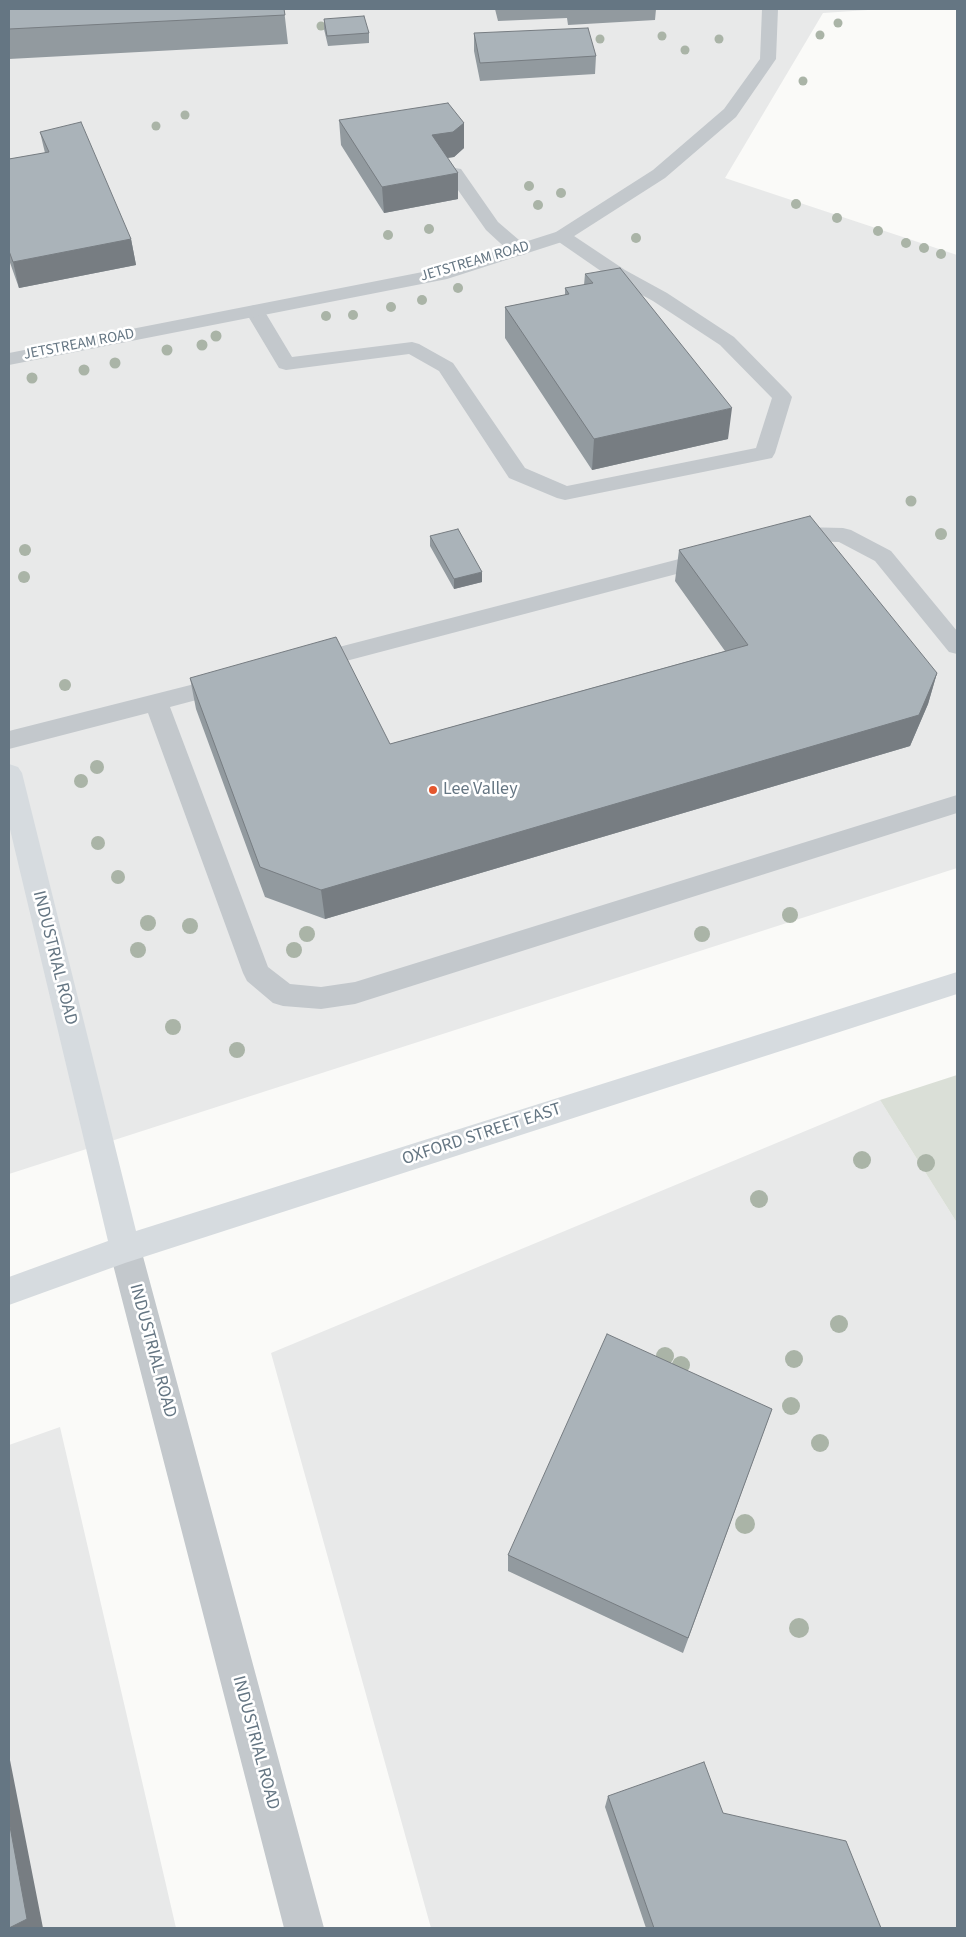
<!DOCTYPE html>
<html>
<head>
<meta charset="utf-8">
<style>
	body { margin:0 }
	#map { position:relative; width:966px; height:1937px; overflow:hidden; background:#fafaf8; font-family:"Source Sans 3",sans-serif }
	canvas { display:block }
	.frame { position:absolute; inset:0; border:10px solid #657683; pointer-events:none }
</style>
</head>
<body>
<div id="map">
<canvas width="966" height="1937"></canvas>
<div class="frame"></div>
</div>
<script>
const ctx = document.querySelector('canvas').getContext('2d');
ctx.lineJoin = 'round';
function fillPath(path, color) {
  ctx.fillStyle = color;
  ctx.fill(path, 'evenodd');
}
function poly(rows) {
  const path = new Path2D();
  for (const r of rows) {
    path.moveTo(r[0], r[1]);
    for (let i = 2; i < r.length; i += 2) path.lineTo(r[i], r[i + 1]);
  }
  return path;
}
function stroke(path, color, width, dash) {
  ctx.strokeStyle = color;
  ctx.lineWidth = width;
  ctx.lineCap = dash ? 'butt' : 'round';
  ctx.setLineDash(dash || []);
  ctx.stroke(path);
}
function write(font, color, halo, rows, align = 'center') {
  ctx.font = font + ' "Source Sans 3",sans-serif';
  ctx.lineWidth = 5;
  ctx.setLineDash([]);
  ctx.textBaseline = 'middle';
  ctx.strokeStyle = halo;
  ctx.fillStyle = color;
  for (const [text, x, y, turn = 0] of rows) {
    ctx.save();
    ctx.translate(x, y);
    ctx.rotate((+turn || 0) * Math.PI / 180);
    ctx.textAlign = isNaN(turn) ? turn : align;
    if (halo) ctx.strokeText(text, 0, 0);
    ctx.fillText(text, 0, 0);
    ctx.restore();
  }
}
fillPath(poly([
	[9,9,883,9,823,13,725,178,957,255,957,868,9,1174],
	[880,1100,957,1223,957,1928,431,1928,271,1353],
	[60,1427,176,1928,9,1928,9,1445]
]), '#e8e9e9');
fillPath(poly([
	[957,1075,957,1223,880,1100]
]), '#dadfd7');
fillPath(poly([
	[455,168,461,169,498,222,526,246,528,250,526,254,519,256,512,254,486,230,446,173,449,169,455,168],
	[562,231,568,232,625,270,667,293,734,337,789,393,792,397,775,453,772,458,565,500,557,498,509,478,439,371,409,354,286,370,279,368,245,311,248,307,255,305,262,307,292,357,412,342,419,344,453,363,525,468,567,486,756,448,772,398,720,345,653,301,611,278,556,240,553,236,556,232,562,231],
	[801,527,843,528,851,530,891,551,957,631,957,654,949,652,875,561,839,542,801,541,789,544,781,542,778,537,781,532,801,527],
	[714,550,722,552,725,557,722,562,308,671,300,669,296,663,300,657,308,655,714,550],
	[230,675,238,677,242,683,238,689,170,707,268,967,290,984,321,987,355,982,957,795,957,813,355,1004,321,1009,283,1006,273,1003,247,981,243,973,148,713,9,749,9,731,230,675]
]), '#c3c8cc');
fillPath(poly([
	[762,9,778,9,776,59,736,117,665,178,568,240,447,279,9,365,9,353,443,268,556,232,653,170,724,109,760,59,762,9],
	[125,1235,136,1239,141,1249,324,1928,284,1928,109,1249,114,1239,125,1235]
]), '#c3c8cc');
fillPath(poly([
	[9,764,18,767,22,773,136,1231,957,972,957,994,125,1263,9,1305,9,1277,108,1241,9,825,9,764]
]), '#d6dbdf');
ctx.fillStyle = '#aab4a7';
for (const [x, y, r] of [
	[838,23,4.5],
	[321,26,4.5],
	[820,35,4.5],
	[662,36,4.5],
	[600,39,4.5],
	[719,39,4.5],
	[685,50,4.5],
	[803,81,4.5],
	[185,115,4.5],
	[156,126,4.5],
	[529,186,5],
	[561,193,5],
	[796,204,5],
	[538,205,5],
	[837,218,5],
	[429,229,5],
	[878,231,5],
	[388,235,5],
	[636,238,5],
	[906,243,5],
	[924,248,5],
	[941,254,5],
	[458,288,5],
	[422,300,5],
	[391,307,5],
	[353,315,5],
	[326,316,5],
	[216,336,5.5],
	[202,345,5.5],
	[167,350,5.5],
	[115,363,5.5],
	[84,370,5.5],
	[32,378,5.5],
	[911,501,5.5],
	[941,534,6],
	[25,550,6],
	[24,577,6],
	[65,685,6],
	[97,767,7],
	[81,781,7],
	[98,843,7],
	[118,877,7],
	[790,915,8],
	[148,923,8],
	[190,926,8],
	[307,934,8],
	[702,934,8],
	[138,950,8],
	[294,950,8],
	[173,1027,8],
	[237,1050,8],
	[862,1160,9],
	[926,1163,9],
	[759,1199,9],
	[839,1324,9],
	[665,1356,9],
	[794,1359,9],
	[681,1365,9],
	[791,1406,9],
	[820,1443,9],
	[745,1524,10],
	[799,1628,10]
]) {
  ctx.beginPath();
  ctx.arc(x, y, r, 0, 2 * Math.PI);
  ctx.fill();
}
fillPath(poly([
	[9,9,284,9,288,44,9,59],
	[495,9,656,9,655,20,568,25,567,18,498,21],
	[324,19,369,33,369,43,328,46,324,29],
	[474,33,596,56,595,74,480,81,474,51],
	[339,120,464,123,464,148,454,157,447,158,458,173,458,199,384,213,341,145],
	[40,132,131,239,136,265,19,288,9,260,9,159,45,153],
	[585,274,728,439,592,470,505,338,505,307,565,295,565,288,584,285],
	[430,536,482,582,454,589,430,546],
	[679,550,937,673,928,704,910,746,325,919,265,897,196,709,190,678,390,744,725,651,675,581],
	[772,1409,683,1653,508,1571,508,1555],
	[608,1796,723,1813,881,1928,646,1928,605,1807]
]), '#929a9f');
fillPath(poly([
	[464,123,464,148,454,157,432,160,432,135],
	[458,173,458,199,384,213,382,187],
	[131,239,136,265,19,288,13,262],
	[732,408,728,439,592,470,594,439],
	[482,572,482,582,454,589,454,579],
	[937,673,928,704,910,746,325,919,321,890],
	[9,1755,43,1928,9,1928]
]), '#777d82');
const building = poly([
	[9,9,284,9,285,15,9,29,9,9],
	[364,16,369,33,327,36,324,19,364,16],
	[588,28,596,56,480,63,474,33,588,28],
	[448,103,464,123,453,132,432,135,458,173,382,187,339,120,448,103],
	[81,122,131,239,13,262,9,251,9,159,49,152,40,132,81,122],
	[620,268,732,408,594,439,505,307,569,294,565,288,593,283,585,274,620,268],
	[810,516,937,673,919,715,321,890,260,867,190,678,336,637,390,744,748,645,679,550,810,516],
	[458,529,482,572,454,579,430,536,458,529],
	[607,1334,772,1409,688,1638,508,1555,607,1334],
	[704,1762,723,1813,846,1841,881,1928,654,1928,608,1796,704,1762],
	[9,1821,27,1919,9,1928,9,1821]
]);
fillPath(building, '#aab3b9');
stroke(building, '#777d82', 1);
for (const [x, y, r, color] of [
	[433,790,5,"#e4572e"]
]) {
  const dot = new Path2D();
  dot.arc(x, y, r, 0, 2 * Math.PI);
  ctx.fillStyle = color;
  ctx.fill(dot);
  stroke(dot, '#fff', 2);
}
write('15px', '#657683', '#fff', [
	["JETSTREAM ROAD",475,262,-16],
	["JETSTREAM ROAD",79,345,-11]
]);
write('18px', '#657683', '#fff', [
	["Lee Valley",443,790]
], 'left');
write('18px', '#657683', '#fff', [
	["INDUSTRIAL ROAD",54,958,76],
	["OXFORD STREET EAST",482,1135,-18],
	["INDUSTRIAL ROAD",152,1351,75],
	["INDUSTRIAL ROAD",255,1743,75]
]);
</script>
</body>
</html>
